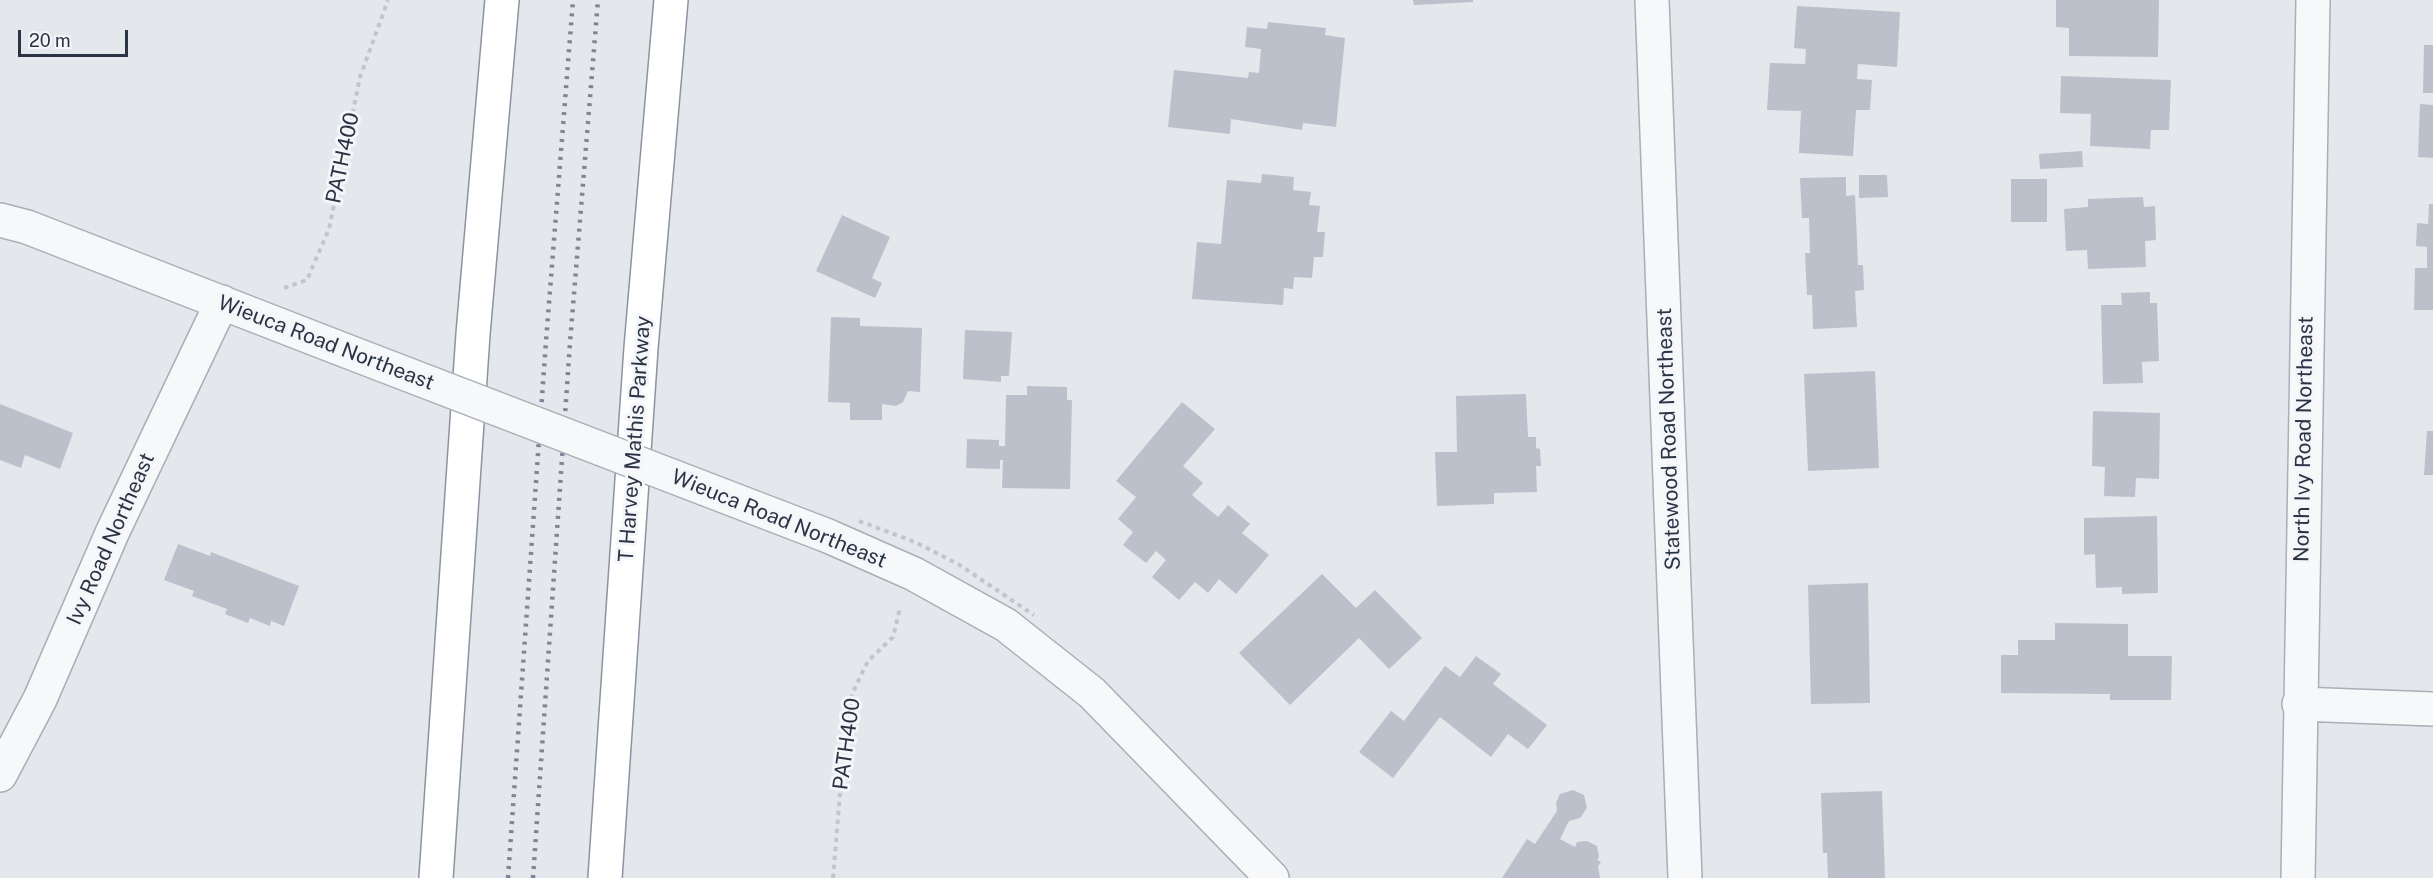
<!DOCTYPE html>
<html>
<head>
<meta charset="utf-8">
<style>
	body { margin:0 }
	#map { position:relative; width:2433px; height:878px; overflow:hidden; background:#e4e7ec; font-family:"Public Sans",sans-serif }
	canvas { display:block }
	.scale { position:absolute; left:18px; top:30px; width:110px; height:27px; box-sizing:border-box; border:3px solid #2b3445; border-top:0; padding-left:8px; font-size:18px; line-height:21px; white-space:nowrap; color:#2b3445; -webkit-text-stroke:4px #f4f6f9; paint-order:stroke }
</style>
</head>
<body>
<div id="map">
<canvas width="2433" height="878"></canvas>
<div class="scale">20 m</div>
</div>
<script>
const ctx = document.querySelector('canvas').getContext('2d');
ctx.lineJoin = 'round';
function fillPath(path, color) {
  ctx.fillStyle = color;
  ctx.fill(path, 'evenodd');
}
function poly(rows) {
  const path = new Path2D();
  for (const r of rows) {
    path.moveTo(r[0], r[1]);
    for (let i = 2; i < r.length; i += 2) path.lineTo(r[i], r[i + 1]);
  }
  return path;
}
function stroke(path, color, width, dash) {
  ctx.strokeStyle = color;
  ctx.lineWidth = width;
  ctx.lineCap = dash ? 'butt' : 'round';
  ctx.setLineDash(dash || []);
  ctx.stroke(path);
}
function write(font, color, halo, rows, align = 'center') {
  ctx.font = font + ' "Public Sans",sans-serif';
  ctx.lineWidth = 6;
  ctx.setLineDash([]);
  ctx.textBaseline = 'middle';
  ctx.strokeStyle = halo;
  ctx.fillStyle = color;
  for (const [text, x, y, turn = 0] of rows) {
    ctx.save();
    ctx.translate(x, y);
    ctx.rotate((+turn || 0) * Math.PI / 180);
    ctx.textAlign = isNaN(turn) ? turn : align;
    if (halo) ctx.strokeText(text, 0, 0);
    ctx.fillText(text, 0, 0);
    ctx.restore();
  }
}
fillPath(poly([
	[1413,0,1473,0,1473,2,1414,5],
	[2056,0,2159,0,2158,57,2069,56,2069,28,2056,27],
	[1797,6,1900,12,1897,67,1858,64,1857,79,1872,80,1870,110,1856,110,1853,156,1799,153,1801,111,1767,110,1770,63,1805,64,1806,49,1794,48],
	[1268,22,1326,28,1325,35,1345,38,1336,127,1303,123,1302,130,1231,119,1230,134,1168,127,1174,70,1248,78,1249,72,1259,73,1261,49,1245,47,1247,27,1267,29],
	[2424,45,2433,45,2433,93,2423,93],
	[2061,76,2171,80,2169,130,2151,130,2150,149,2090,146,2091,114,2060,113],
	[2420,104,2433,105,2433,158,2418,157],
	[2082,151,2083,167,2040,169,2039,154],
	[1262,174,1294,177,1293,190,1311,192,1309,205,1320,206,1317,232,1325,232,1323,257,1314,257,1312,278,1294,277,1293,289,1284,288,1283,305,1192,299,1197,242,1221,244,1227,180,1261,183],
	[1859,175,1887,175,1888,197,1859,198],
	[1846,177,1846,196,1855,195,1858,265,1863,265,1864,290,1855,291,1857,327,1813,329,1812,295,1807,295,1805,253,1810,253,1809,218,1802,218,1800,178],
	[2011,179,2047,179,2047,222,2011,222],
	[2143,197,2144,207,2155,206,2156,240,2145,241,2146,267,2088,269,2087,250,2066,251,2064,209,2088,207,2088,199],
	[2429,204,2433,204,2433,310,2414,310,2415,268,2427,268,2427,247,2416,246,2417,223,2428,224],
	[842,215,890,237,872,278,882,283,875,298,816,271],
	[2150,292,2150,303,2157,303,2159,361,2142,362,2143,383,2103,384,2101,305,2122,305,2121,293],
	[831,317,860,318,860,326,922,328,920,392,908,391,903,402,896,406,882,404,882,420,850,420,850,403,828,402],
	[965,330,1012,332,1009,376,1001,376,1001,382,963,379],
	[1875,371,1879,468,1808,471,1804,374],
	[1027,386,1067,387,1067,400,1072,400,1070,489,1002,488,1003,460,1000,460,1000,469,966,468,967,439,999,440,999,446,1005,446,1006,395,1027,395],
	[1526,394,1528,437,1536,437,1536,448,1540,449,1541,466,1536,466,1537,492,1494,493,1494,504,1437,506,1435,452,1457,452,1456,396],
	[1182,402,1215,429,1183,466,1203,483,1192,495,1218,517,1228,505,1250,524,1242,533,1269,555,1236,594,1219,579,1208,593,1195,582,1179,600,1152,577,1166,560,1156,551,1146,563,1123,545,1133,532,1118,519,1136,497,1116,481],
	[0,404,73,433,60,469,25,455,21,468,0,460],
	[2093,411,2160,413,2159,479,2136,478,2135,497,2104,496,2105,467,2092,466],
	[2427,431,2433,431,2433,475,2424,475],
	[2157,516,2158,593,2122,594,2122,587,2096,588,2095,554,2084,555,2084,518],
	[178,544,210,556,211,552,299,586,284,626,271,621,270,626,250,618,248,623,225,614,227,609,192,596,194,591,164,580],
	[1322,574,1356,608,1375,590,1422,638,1389,669,1359,638,1290,705,1239,653],
	[1868,583,1870,703,1811,704,1808,585],
	[2055,623,2128,624,2128,656,2172,656,2171,700,2110,700,2110,694,2001,693,2001,655,2018,655,2018,640,2055,640],
	[1476,656,1501,674,1493,684,1547,725,1528,749,1508,734,1491,757,1440,717,1393,778,1359,752,1391,711,1404,721,1445,666,1460,677],
	[1573,790,1584,795,1587,808,1580,818,1569,821,1560,839,1575,847,1577,842,1587,841,1597,846,1599,857,1597,860,1601,862,1598,866,1600,878,1502,878,1527,839,1535,844,1557,811,1556,803,1560,794],
	[1882,791,1885,878,1828,878,1827,853,1823,853,1821,793]
]), '#bbc0ca');
const minor = poly([
	[1652,0,1685,878],
	[0,220,27,227,336,347],
	[828,536,914,574,1006,625,1092,693,1272,878],
	[2299,704,2433,709],
	[0,775,40,699,113,531,222,302],
	[2298,878,2313,0]
]);
const highway = poly([
	[436,878,473,334,502,0],
	[605,878,641,348,671,0]
]);
stroke(minor, '#a9aeb7', 36);
stroke(highway, '#8b94a3', 36);
stroke(poly([
	[284,288,307,280,329,229,360,77,388,0],
	[833,878,841,782,852,694,868,661,893,637,900,608]
]), '#c2c5cb', 4, [4.5, 4.5]);
stroke(minor, '#f7f8fa', 33);
stroke(highway, '#fff', 33);
stroke(poly([
	[508,878,546,341,573,0],
	[533,878,570,343,598,0]
]), '#7d8696', 4.5, [3, 6]);
const minorBridge = poly([
	[336,347,828,536]
]);
stroke(minorBridge, '#a9aeb7', 36, []);
stroke(poly([
	[859,521,915,542,958,564,1034,615]
]), '#c2c5cb', 4, [4.5, 4.5]);
stroke(minorBridge, '#f7f8fa', 33);
write('21px', '#2b3445', '#f4f6f9', [
	["PATH400",343,158,-78],
	["Wieuca Road Northeast",326,343,21],
	["T Harvey Mathis Parkway",635,439,-86],
	["Statewood Road Northeast",1669,439,-92],
	["North Ivy Road Northeast",2304,439,-89],
	["Wieuca Road Northeast",779,519,22],
	["Ivy Road Northeast",111,539,-66],
	["PATH400",847,744,-82]
]);
</script>
</body>
</html>
